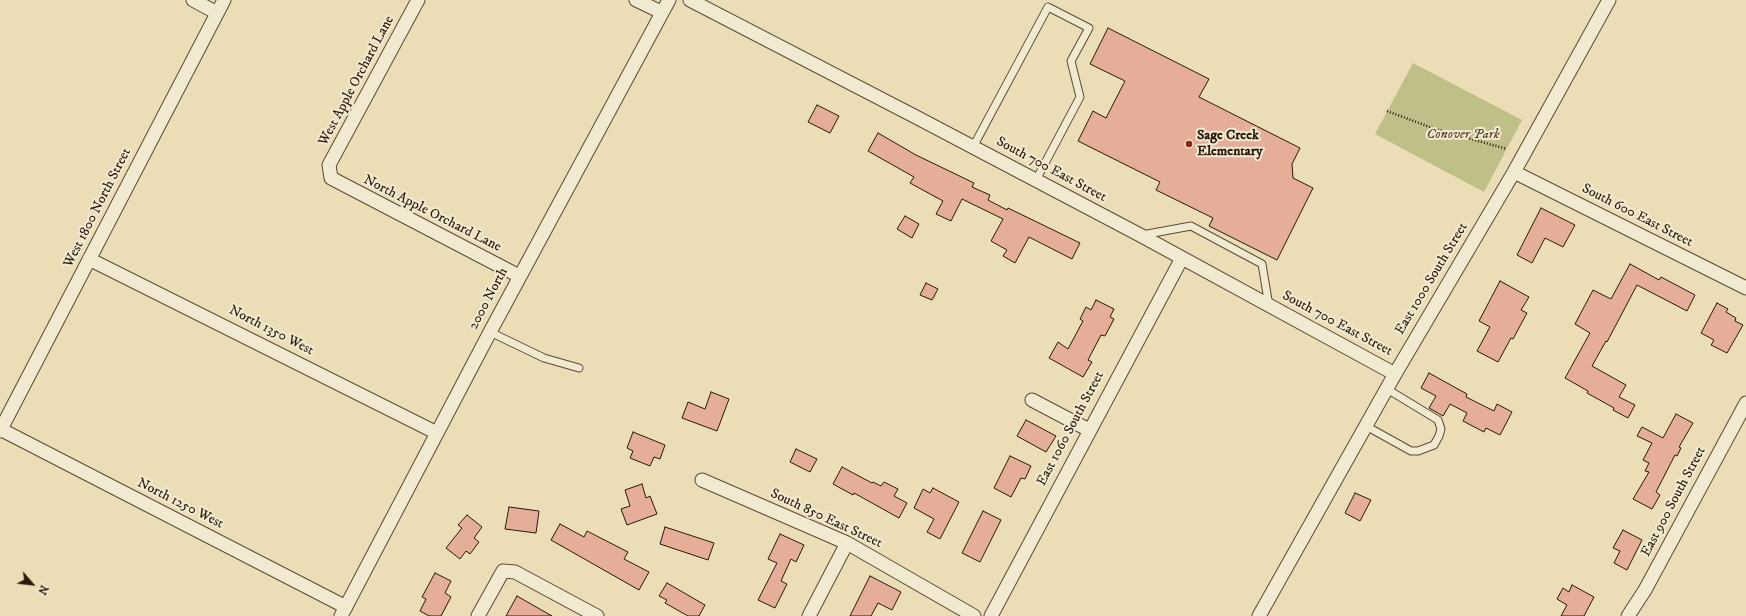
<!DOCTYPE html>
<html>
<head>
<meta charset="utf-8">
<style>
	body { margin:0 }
	#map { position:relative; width:1746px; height:616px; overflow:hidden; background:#ebdeb6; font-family:"IM FELL DW Pica",serif }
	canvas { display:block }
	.north { position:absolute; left:12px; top:564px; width:40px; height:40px; -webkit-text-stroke:3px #f2ead0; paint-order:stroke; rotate:118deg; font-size:11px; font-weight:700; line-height:16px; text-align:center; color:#2a1908 }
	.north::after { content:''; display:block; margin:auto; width:14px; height:18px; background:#2a1908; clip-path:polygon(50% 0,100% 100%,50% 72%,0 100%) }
</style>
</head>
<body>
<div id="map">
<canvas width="1746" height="616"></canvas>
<div class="north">N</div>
</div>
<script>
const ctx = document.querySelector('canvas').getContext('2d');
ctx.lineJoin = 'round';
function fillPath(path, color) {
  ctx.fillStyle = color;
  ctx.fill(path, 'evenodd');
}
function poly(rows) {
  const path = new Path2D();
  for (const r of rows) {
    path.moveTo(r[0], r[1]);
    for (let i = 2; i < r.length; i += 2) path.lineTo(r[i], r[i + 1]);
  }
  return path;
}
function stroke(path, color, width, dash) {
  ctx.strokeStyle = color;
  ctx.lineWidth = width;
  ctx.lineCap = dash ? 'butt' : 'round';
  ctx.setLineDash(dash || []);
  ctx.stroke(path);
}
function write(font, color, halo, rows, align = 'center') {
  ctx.font = font + ' "IM FELL DW Pica",serif';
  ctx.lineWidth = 4;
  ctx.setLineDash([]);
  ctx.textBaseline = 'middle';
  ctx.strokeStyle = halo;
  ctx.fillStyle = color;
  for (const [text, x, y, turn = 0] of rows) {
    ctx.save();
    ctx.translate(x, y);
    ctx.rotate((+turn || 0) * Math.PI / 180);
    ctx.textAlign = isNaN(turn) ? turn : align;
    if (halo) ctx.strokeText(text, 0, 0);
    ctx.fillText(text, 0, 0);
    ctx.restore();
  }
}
fillPath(poly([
	[1413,63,1522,120,1484,192,1375,134]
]), '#bfbf89');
const building = poly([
	[1108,28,1209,79,1199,97,1300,148,1292,164,1293,178,1313,188,1277,260,1209,226,1213,218,1156,190,1160,182,1078,141,1093,111,1106,118,1125,81,1090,64,1108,28],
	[817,105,839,116,830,133,808,122,817,105],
	[878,133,916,155,974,183,972,187,990,195,988,200,1007,210,1008,208,1080,243,1072,259,1029,237,1015,263,1003,256,1007,250,991,241,1003,219,962,199,951,221,936,214,943,201,910,183,914,177,868,151,878,133],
	[1541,208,1575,225,1563,247,1545,238,1532,263,1517,255,1541,208],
	[905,216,919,224,912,238,897,229,905,216],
	[1630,264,1659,280,1661,277,1695,295,1687,311,1637,285,1607,342,1606,341,1592,366,1626,385,1619,397,1635,405,1628,418,1613,410,1614,408,1587,393,1588,391,1565,378,1590,333,1575,324,1593,290,1611,299,1630,264],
	[1500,281,1529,297,1521,310,1527,313,1513,339,1511,338,1498,362,1477,351,1490,327,1479,321,1500,281],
	[926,283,938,289,932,300,920,295,926,283],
	[1096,300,1114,309,1110,317,1114,319,1105,336,1101,335,1088,360,1092,362,1083,377,1049,358,1058,342,1068,349,1083,321,1080,319,1086,307,1091,310,1096,300],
	[1717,303,1728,309,1726,312,1736,318,1735,321,1743,325,1727,353,1711,345,1714,340,1701,333,1717,303],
	[1429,373,1467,394,1466,397,1494,411,1497,404,1512,412,1500,435,1486,428,1484,432,1463,421,1467,413,1450,404,1443,416,1429,408,1436,396,1421,388,1429,373],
	[711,392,729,399,717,431,682,418,688,402,705,409,711,392],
	[1676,414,1693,423,1679,447,1681,448,1677,456,1675,455,1656,492,1660,495,1652,509,1633,499,1649,472,1645,471,1649,463,1643,460,1652,443,1637,436,1642,427,1663,438,1676,414],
	[1026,420,1056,436,1046,452,1017,436,1026,420],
	[633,432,665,445,660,459,654,457,650,466,630,458,633,451,627,448,633,432],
	[796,449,817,459,810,472,790,462,796,449],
	[1010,456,1031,466,1025,479,1021,478,1011,497,994,488,1010,456],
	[842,467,872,483,873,482,881,486,884,482,898,489,894,496,907,503,899,518,854,493,853,495,833,484,842,467],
	[642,484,646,498,650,496,657,514,627,525,621,509,630,506,625,490,642,484],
	[933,488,959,502,940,539,927,532,934,519,914,508,923,489,930,493,933,488],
	[1355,493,1371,500,1360,521,1345,513,1355,493],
	[509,507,539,511,536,533,505,529,509,507],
	[983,511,1001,520,980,562,962,553,983,511],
	[467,515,482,527,474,538,479,542,470,554,466,551,460,559,446,548,462,528,458,525,467,515],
	[560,524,584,537,587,531,628,552,624,559,649,572,639,590,551,540,560,524],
	[665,527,714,543,708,560,660,544,665,527],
	[1623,530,1642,540,1627,570,1614,563,1620,551,1613,548,1623,530],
	[780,534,804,545,796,562,791,559,781,581,787,584,775,608,758,600,777,563,768,559,780,534],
	[435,573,451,581,445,593,451,597,441,616,429,616,420,611,426,599,422,597,435,573],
	[870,576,901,592,892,610,878,603,871,616,850,616,870,576],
	[667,583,705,605,699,616,688,616,665,603,667,600,659,596,667,583],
	[1572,585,1594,597,1584,616,1561,616,1567,605,1557,599,1563,588,1569,592,1572,585],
	[517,596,552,616,506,616,517,596]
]);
fillPath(building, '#e4ae99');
stroke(building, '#2a1908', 1);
const lane = poly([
	[973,147,1048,7,1089,28,1071,61,1080,97,1036,180],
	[1142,235,1191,226,1262,264,1269,306],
	[490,332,544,358,579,368],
	[1366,426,1411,451,1418,451,1434,445,1439,436,1441,429,1438,420,1387,389]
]);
const street = poly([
	[193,0,217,13],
	[418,0,329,165,331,178,519,276],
	[636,0,661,12],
	[690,0,916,117,1140,235,1395,374],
	[1514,172,1746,288],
	[89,259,437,433],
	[1032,400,1089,430],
	[0,429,346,607],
	[0,431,224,0],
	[702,480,847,543,974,616],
	[341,616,490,332,669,0],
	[478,616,503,571,515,572,597,616],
	[809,616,847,543],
	[991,616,1182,258],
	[1259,616,1395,374,1514,172,1609,0],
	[1628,616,1645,590,1746,403]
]);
stroke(lane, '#5a4a34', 9);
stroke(street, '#5a4a34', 15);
stroke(poly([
	[1387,111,1435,129,1507,149]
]), '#2a1908', 2.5, [1, 2]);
stroke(lane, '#f2ead0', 7);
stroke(street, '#f2ead0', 13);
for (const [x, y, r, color] of [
	[1189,144,4,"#8f2418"]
]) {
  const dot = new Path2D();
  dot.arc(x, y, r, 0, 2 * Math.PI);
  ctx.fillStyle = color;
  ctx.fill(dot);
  stroke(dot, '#f2ead0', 1.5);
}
write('14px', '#2a1908', '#f2ead0', [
	["West Apple Orchard Lane",357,81,-62],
	["South 700 East Street",1051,170,28],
	["West 1800 North Street",98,208,-63],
	["North Apple Orchard Lane",432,214,27],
	["South 600 East Street",1637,216,27],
	["East 1000 South Street",1432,279,-59],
	["2000 North",489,299,-62],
	["South 700 East Street",1337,324,28],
	["North 1350 West",271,331,27],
	["East 1060 South Street",1071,429,-62],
	["East 900 South Street",1674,502,-62],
	["North 1250 West",180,504,27],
	["South 850 East Street",826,519,25]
]);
write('italic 14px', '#574b2f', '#f2ead0', [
	["Conover Park",1463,135]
]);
write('bold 14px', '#2a1908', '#f2ead0', [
	["Sage Creek",1197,136],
	["Elementary",1197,152]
], 'left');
</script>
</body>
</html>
